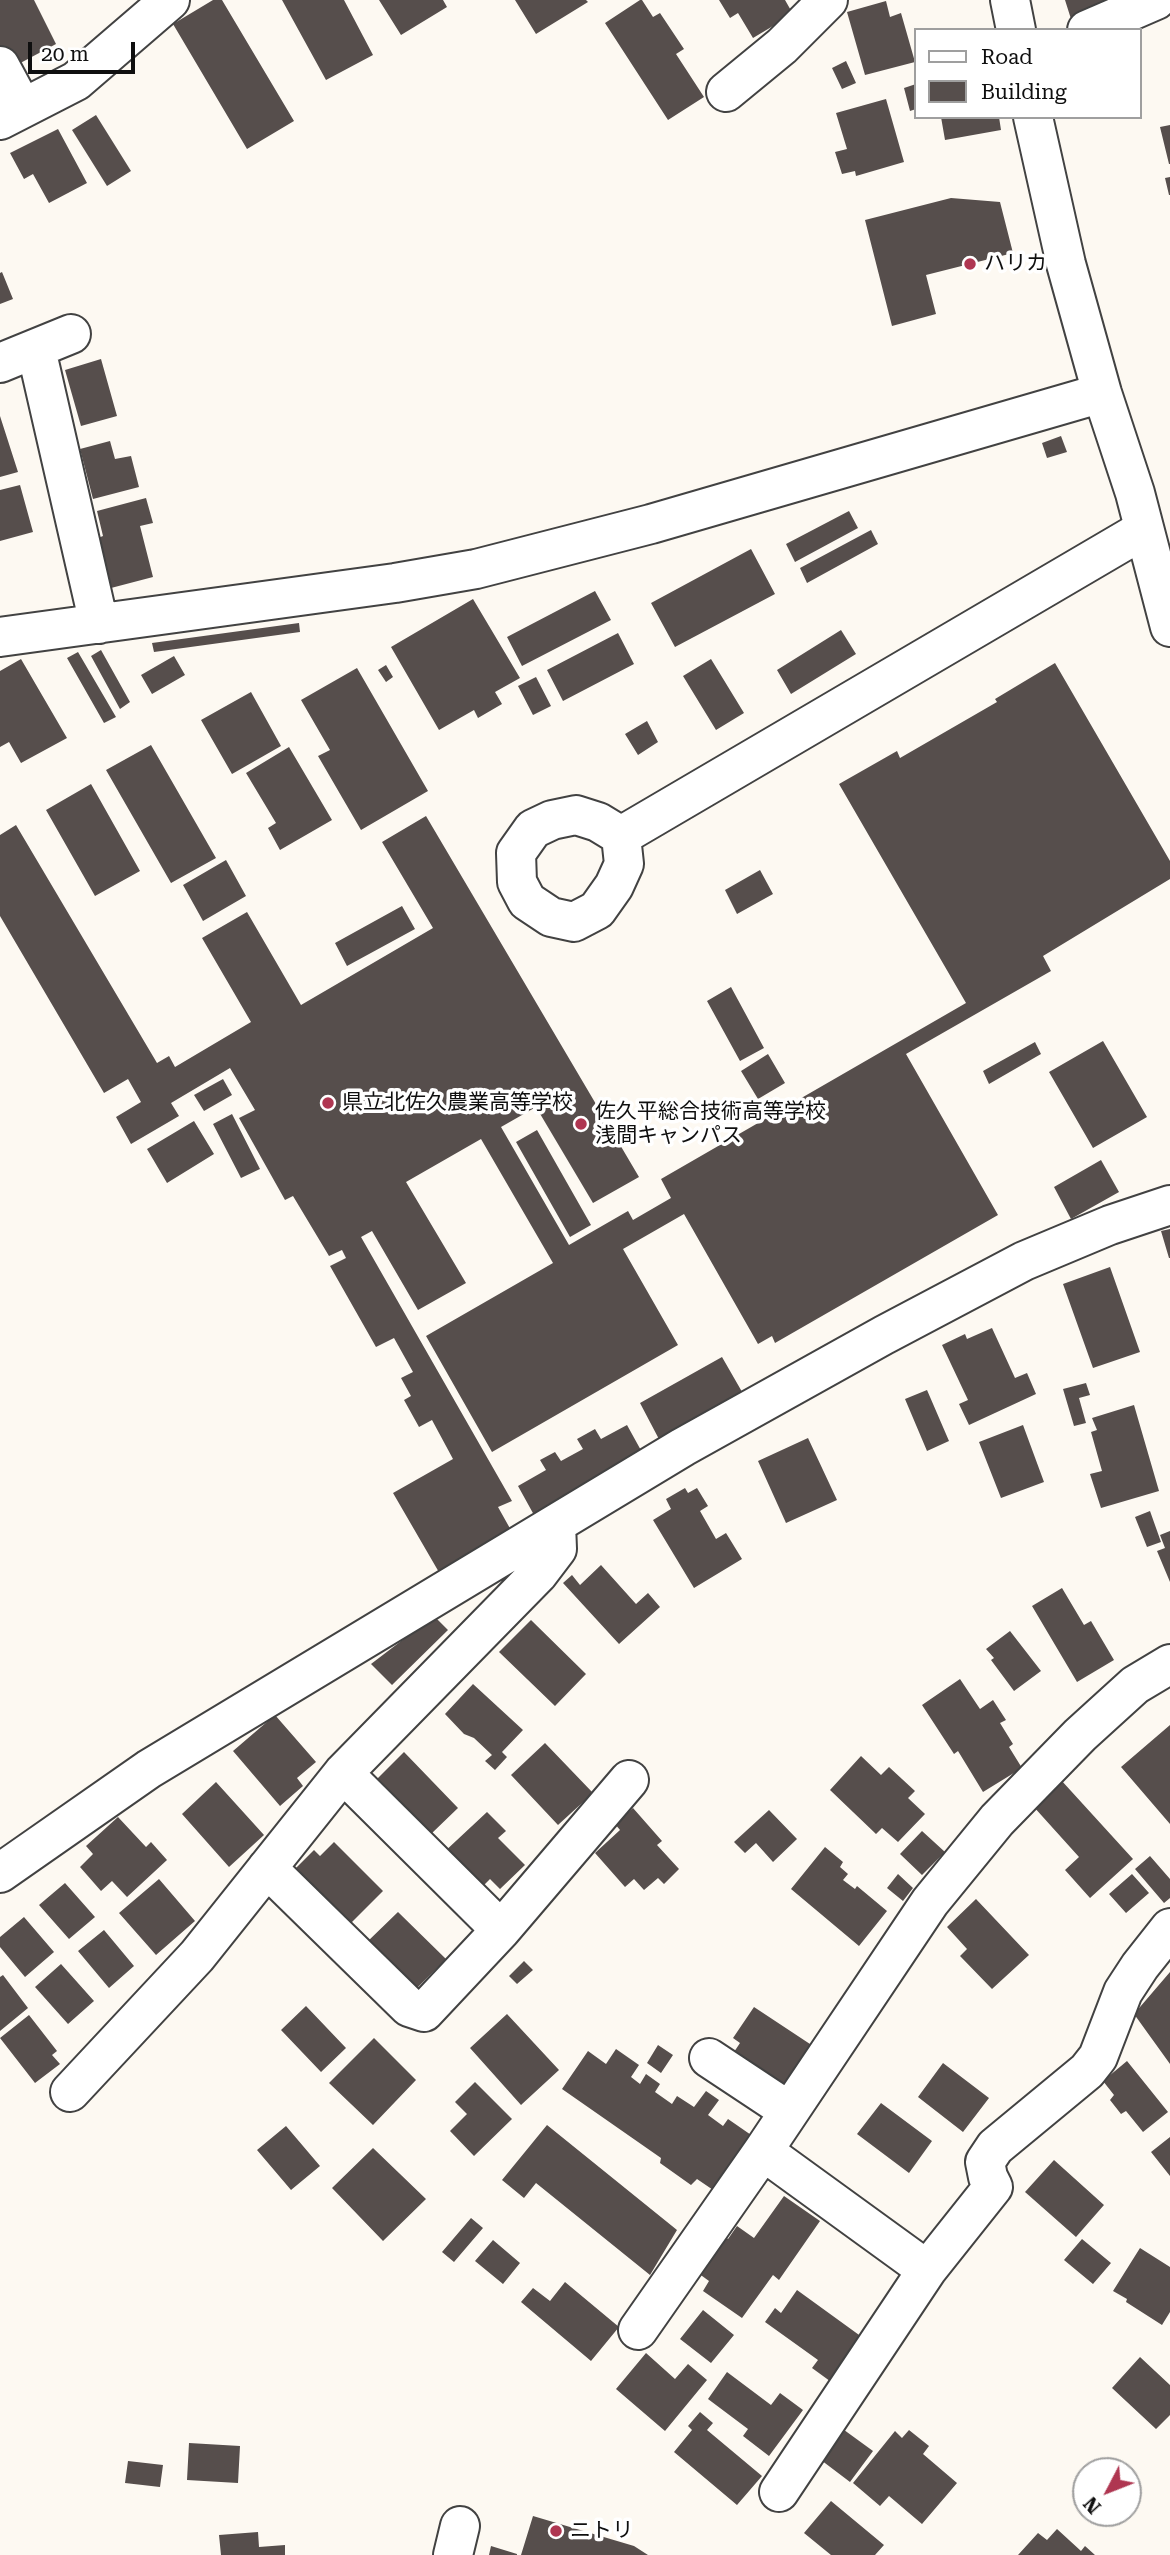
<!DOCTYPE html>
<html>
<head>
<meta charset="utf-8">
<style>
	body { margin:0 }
	#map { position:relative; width:1170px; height:2555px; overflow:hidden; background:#fdf9f2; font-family:"Roboto Serif",serif }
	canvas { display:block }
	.legend { position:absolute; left:914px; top:28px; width:228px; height:91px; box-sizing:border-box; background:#fff; border:2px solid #9f9f9f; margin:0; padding:9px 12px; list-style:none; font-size:21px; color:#0f0f0f }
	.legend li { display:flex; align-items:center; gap:14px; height:35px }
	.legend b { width:35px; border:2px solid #9f9f9f }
	.north { position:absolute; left:1072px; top:2457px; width:70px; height:70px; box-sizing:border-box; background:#fff; border:2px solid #9f9f9f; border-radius:50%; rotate:228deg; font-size:19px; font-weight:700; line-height:28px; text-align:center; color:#0f0f0f }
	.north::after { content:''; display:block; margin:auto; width:24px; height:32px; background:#af3651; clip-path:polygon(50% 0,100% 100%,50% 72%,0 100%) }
	.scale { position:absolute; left:28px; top:42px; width:107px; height:32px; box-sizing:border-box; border:4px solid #0f0f0f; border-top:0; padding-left:9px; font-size:21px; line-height:24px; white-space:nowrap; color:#0f0f0f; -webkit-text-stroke:5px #fff; paint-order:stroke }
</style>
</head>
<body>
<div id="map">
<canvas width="1170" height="2555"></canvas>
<ul class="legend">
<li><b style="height:9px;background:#fff"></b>Road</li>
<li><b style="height:19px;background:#564e4c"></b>Building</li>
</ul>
<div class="north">N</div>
<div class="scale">20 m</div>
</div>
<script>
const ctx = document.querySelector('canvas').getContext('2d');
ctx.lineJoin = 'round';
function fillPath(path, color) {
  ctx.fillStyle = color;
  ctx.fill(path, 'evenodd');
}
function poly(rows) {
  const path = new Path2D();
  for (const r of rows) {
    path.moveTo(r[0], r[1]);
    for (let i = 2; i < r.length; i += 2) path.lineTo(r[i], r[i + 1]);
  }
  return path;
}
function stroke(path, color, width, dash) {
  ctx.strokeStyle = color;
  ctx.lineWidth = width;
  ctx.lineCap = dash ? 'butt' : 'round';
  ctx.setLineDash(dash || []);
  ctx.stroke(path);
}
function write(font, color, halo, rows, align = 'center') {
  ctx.font = font + ' "Roboto Serif","Noto Sans JP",serif';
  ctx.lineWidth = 7;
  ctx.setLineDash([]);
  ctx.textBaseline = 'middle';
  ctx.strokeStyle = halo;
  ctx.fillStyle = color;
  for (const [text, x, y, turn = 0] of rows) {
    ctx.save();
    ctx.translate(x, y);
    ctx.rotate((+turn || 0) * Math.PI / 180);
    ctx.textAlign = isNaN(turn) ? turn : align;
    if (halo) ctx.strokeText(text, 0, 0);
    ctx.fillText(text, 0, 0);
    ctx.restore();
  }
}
fillPath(poly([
	[0,0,34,0,56,44,11,68,0,47],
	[213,0,222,0,294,121,247,149,173,24],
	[282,0,344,0,373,55,326,80],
	[379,0,443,0,447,7,401,35],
	[515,0,586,0,588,2,536,34],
	[640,0,642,0,653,17,660,13,684,49,676,54,704,97,668,120,605,23],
	[719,0,785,0,793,14,753,38,738,13,730,18],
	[1065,0,1116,0,1071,19],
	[886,1,890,17,901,13,915,62,865,75,847,12],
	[846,61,856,83,842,89,832,68],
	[916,84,916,109,910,111,904,88],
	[886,99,904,162,856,176,855,171,842,174,835,152,847,149,836,113],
	[96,115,131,171,107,186,72,130],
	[941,117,999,117,1001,130,945,140],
	[1170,125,1170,164,1169,164,1160,127],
	[58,129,87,183,49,203,33,174,24,179,10,153],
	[1170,177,1170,195,1169,195,1165,178],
	[951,198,1000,202,1013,253,926,275,936,314,892,326,865,220],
	[2,272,13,299,0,304,0,273],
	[101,359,117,416,81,426,65,370],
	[0,416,18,472,0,477],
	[1061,436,1067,452,1047,458,1042,443],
	[110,441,115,459,131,456,139,487,93,499,80,449],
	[20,485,33,532,0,541,0,490],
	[146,498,153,523,140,526,153,577,111,588,98,538,103,536,97,511],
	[849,511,858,528,795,562,786,544],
	[871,530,878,544,807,583,800,568],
	[751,549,775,594,675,647,651,603],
	[595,591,611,620,522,666,507,637],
	[473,599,520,678,495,692,502,704,478,718,474,710,439,730,391,647],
	[299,623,300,632,154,652,152,643],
	[841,630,856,654,791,694,777,670],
	[618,633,634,664,563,701,547,670],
	[101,650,130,702,120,709,91,656],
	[78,652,116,717,104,723,67,658],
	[174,656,185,675,152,694,141,675],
	[21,659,67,738,21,763,9,742,0,747,0,671],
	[711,659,744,713,716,730,683,676],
	[1055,663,1170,861,1170,879,1043,956,1051,971,906,1054,998,1215,775,1343,772,1336,758,1344,684,1214,623,1249,678,1345,492,1452,426,1336,553,1263,481,1139,406,1182,466,1283,418,1310,372,1231,361,1237,512,1501,498,1507,512,1532,440,1574,393,1493,453,1459,432,1420,419,1427,404,1400,411,1396,401,1378,413,1372,394,1338,376,1347,330,1266,346,1258,342,1250,329,1256,293,1196,285,1200,239,1118,255,1110,230,1068,171,1103,179,1116,131,1144,116,1117,141,1102,128,1079,104,1093,0,916,0,835,16,825,157,1063,169,1056,175,1067,251,1022,202,938,247,912,301,1005,433,928,382,842,426,816,639,1177,593,1203,536,1107,501,1127,569,1245,628,1211,633,1220,671,1198,661,1179,966,1003,839,784,897,751,900,758,997,702,995,699],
	[386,665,393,677,386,682,378,670],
	[357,668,428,791,361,830,318,756,330,750,301,700],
	[536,677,551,706,533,715,518,686],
	[251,692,281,746,232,774,201,720],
	[647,721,658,742,638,755,625,734],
	[151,745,216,858,171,883,106,770],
	[289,747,332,820,280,850,268,828,276,823,246,773],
	[91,784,140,871,95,896,46,810],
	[226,860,246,896,203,921,183,885],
	[760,870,773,894,737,914,725,890],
	[402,906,415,929,347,966,335,943],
	[731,987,764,1048,740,1061,707,1001],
	[1103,1041,1147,1117,1093,1148,1049,1072],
	[1035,1042,1041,1054,989,1084,983,1071],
	[768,1054,785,1083,758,1099,741,1071],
	[223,1079,232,1095,204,1111,194,1095],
	[232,1114,260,1169,241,1178,213,1124],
	[194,1121,214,1154,167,1183,147,1149],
	[537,1130,591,1225,570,1237,516,1142],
	[1101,1160,1119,1192,1071,1219,1054,1187],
	[1170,1229,1170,1258,1169,1258,1161,1231],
	[1110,1267,1140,1352,1093,1368,1063,1284],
	[992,1328,1015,1378,1027,1373,1036,1394,969,1425,959,1404,968,1400,942,1345,965,1334,967,1339],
	[722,1357,745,1397,661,1443,640,1403],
	[1086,1383,1090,1395,1079,1398,1086,1423,1074,1426,1063,1389],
	[927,1390,949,1441,927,1451,905,1399],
	[1134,1405,1159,1491,1101,1508,1090,1474,1102,1471,1091,1432,1097,1430,1092,1418],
	[627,1425,643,1454,534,1515,518,1486,546,1470,540,1460,555,1452,561,1461,583,1449,577,1439,595,1429,601,1439],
	[1023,1425,1044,1482,1001,1498,979,1442],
	[808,1438,837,1500,786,1523,758,1461],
	[685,1488,688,1493,697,1488,708,1506,700,1511,716,1539,726,1533,742,1559,694,1588,653,1520,671,1509,666,1499],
	[1150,1511,1161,1542,1147,1547,1135,1517],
	[1170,1531,1170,1582,1157,1551,1165,1548,1160,1535],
	[601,1565,636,1604,648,1593,660,1607,619,1644,563,1583,572,1575,580,1585],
	[1062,1588,1084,1625,1091,1621,1114,1660,1077,1682,1032,1606],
	[434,1616,448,1630,392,1685,371,1664],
	[531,1620,586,1674,555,1706,499,1652],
	[1010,1631,1041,1671,1014,1691,991,1660,994,1658,986,1649],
	[960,1679,980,1709,993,1700,1006,1720,1000,1723,1013,1744,1009,1747,1022,1768,983,1792,958,1751,954,1754,922,1705],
	[473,1684,523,1730,502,1752,507,1757,495,1770,485,1761,492,1755,474,1738,464,1734,445,1714],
	[275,1715,316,1762,297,1778,303,1786,280,1806,233,1751],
	[1170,1725,1170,1824,1121,1767],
	[545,1743,593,1793,558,1825,511,1775],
	[404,1752,458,1808,431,1834,377,1779],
	[861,1756,881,1775,889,1767,915,1791,908,1798,925,1814,898,1842,882,1828,876,1834,830,1790],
	[1061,1780,1133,1859,1090,1898,1065,1870,1079,1857,1033,1806],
	[216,1782,264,1835,229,1867,182,1814],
	[633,1808,662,1841,657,1845,679,1869,664,1884,658,1878,644,1890,634,1879,625,1887,595,1853,620,1830,615,1824],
	[769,1810,797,1839,773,1862,756,1843,745,1853,734,1842],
	[487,1812,506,1831,498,1838,525,1865,500,1889,490,1879,478,1891,442,1854],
	[118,1817,146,1847,151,1842,167,1860,127,1897,112,1881,101,1891,80,1867,93,1854,86,1846],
	[922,1831,945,1852,922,1875,900,1854],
	[334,1842,383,1891,344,1930,289,1875,314,1850,320,1856],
	[825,1847,843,1862,840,1867,848,1874,843,1880,855,1889,857,1886,887,1911,859,1946,791,1889],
	[1150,1856,1170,1879,1170,1898,1164,1903,1135,1869],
	[898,1874,913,1888,903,1901,887,1888],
	[1132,1874,1149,1893,1126,1913,1109,1894],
	[159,1879,195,1921,156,1955,119,1913],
	[65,1883,95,1917,69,1939,39,1905],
	[976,1899,1029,1955,992,1989,960,1956,967,1949,947,1927],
	[398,1912,446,1959,415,1990,367,1942],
	[24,1917,54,1952,25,1977,0,1947,0,1937],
	[104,1930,134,1966,109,1988,78,1951],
	[524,1961,533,1970,517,1984,509,1976],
	[61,1964,94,2001,68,2024,35,1987],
	[1170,1972,1170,2064,1134,2014],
	[3,1975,28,2008,0,2031,0,1977],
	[306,2006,346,2048,321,2072,281,2030],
	[754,2007,813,2046,785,2089,732,2055,740,2043,733,2038],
	[507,2014,559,2070,521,2105,470,2048],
	[29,2015,57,2051,52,2055,60,2064,35,2083,0,2038],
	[374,2038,416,2080,373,2125,329,2083],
	[658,2045,673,2055,661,2073,647,2063],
	[616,2049,639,2065,631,2077,640,2084,646,2074,660,2084,655,2092,672,2104,677,2096,694,2107,706,2091,719,2100,708,2115,723,2126,728,2119,754,2137,719,2194,697,2179,691,2185,660,2163,661,2158,562,2089,588,2051,606,2064],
	[1127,2061,1168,2112,1143,2132,1126,2111,1121,2114,1110,2100,1114,2095,1103,2081],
	[943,2063,989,2098,963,2132,918,2097],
	[475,2082,512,2119,474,2156,450,2131,467,2114,455,2102],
	[881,2103,932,2141,909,2173,857,2134],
	[547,2125,677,2230,650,2275,536,2183,524,2198,502,2180],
	[286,2126,320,2166,291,2190,257,2150],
	[1170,2137,1170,2176,1151,2152],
	[373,2148,426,2199,383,2241,332,2188],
	[1054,2160,1104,2205,1076,2237,1025,2192],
	[784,2196,820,2221,779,2280,773,2275,742,2318,703,2291,709,2281,698,2273,724,2236,728,2239,737,2226,754,2238],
	[471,2218,483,2228,454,2262,442,2252],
	[1082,2239,1111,2263,1093,2284,1064,2260],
	[493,2240,520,2263,503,2284,475,2261],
	[1140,2248,1170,2267,1170,2312,1162,2325,1126,2302,1127,2299,1113,2291],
	[565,2282,619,2327,591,2361,521,2302,533,2288,550,2301],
	[797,2290,866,2340,834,2384,812,2368,818,2360,765,2322,775,2308,781,2313],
	[703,2310,734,2335,711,2363,680,2339],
	[646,2353,675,2379,688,2364,707,2380,665,2431,616,2389],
	[1140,2357,1170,2385,1170,2415,1156,2429,1112,2388],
	[727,2372,771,2405,780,2393,803,2410,769,2456,743,2436,748,2429,708,2399],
	[700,2412,713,2423,707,2430,762,2476,737,2505,674,2452,692,2430,688,2426],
	[840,2427,873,2451,850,2482,817,2457],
	[909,2430,929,2446,923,2454,957,2483,922,2524,889,2496,880,2506,853,2483,895,2431,902,2438],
	[189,2443,240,2446,238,2483,187,2480],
	[128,2461,163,2465,160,2487,125,2483],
	[831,2501,884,2545,875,2555,831,2555,804,2533],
	[533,2516,634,2546,648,2555,521,2555],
	[1057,2529,1081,2551,1085,2546,1095,2555,1018,2555,1038,2533,1047,2540],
	[258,2532,259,2547,285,2545,285,2555,221,2555,219,2535],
	[491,2546,517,2554,517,2555,489,2555]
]), '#564e4c');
const minor = poly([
	[1010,0,1016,30],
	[1087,30,1156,0],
	[0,66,22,107],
	[726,92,782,46,828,0],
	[1033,117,1066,264,1102,393,1135,493,1170,627],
	[0,120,76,81,170,0],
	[36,349,99,624],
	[0,363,71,334],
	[0,637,395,583,476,569,651,524,1102,393],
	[621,836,598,822,576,815,552,820,533,829,516,853,517,882,527,901,551,917,574,922,597,910,614,886,624,864,621,836,1143,530],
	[267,1868,409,2007,424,2012,501,1930,343,1773],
	[0,1873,149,1769,683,1447,884,1335,1024,1261,1110,1225,1170,1205],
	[501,1930,629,1780],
	[709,2058,789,2111],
	[70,2092,197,1956,343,1773,538,1574,557,1549,556,1524],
	[763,2151,927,2270],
	[638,2330,763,2151,930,1902,997,1820,1080,1735,1135,1685,1170,1664],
	[779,2492,927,2270,993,2187,988,2177,985,2162,995,2147,1087,2071,1098,2057,1123,1992,1140,1966,1170,1928],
	[453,2555,460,2526]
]);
stroke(minor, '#424242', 42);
stroke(minor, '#fff', 38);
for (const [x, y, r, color] of [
	[970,264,7,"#af3651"],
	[328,1103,7,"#af3651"],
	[581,1124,7,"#af3651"],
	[556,2531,7,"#af3651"]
]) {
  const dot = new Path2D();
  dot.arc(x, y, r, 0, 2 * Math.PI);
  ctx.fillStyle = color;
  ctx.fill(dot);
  stroke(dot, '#fff', 2.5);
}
write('21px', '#0f0f0f', '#fff', [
	["ハリカ",984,264],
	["県立北佐久農業高等学校",342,1103],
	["佐久平総合技術高等学校",595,1112],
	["浅間キャンパス",595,1136],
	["ニトリ",570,2531]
], 'left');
</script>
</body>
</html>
